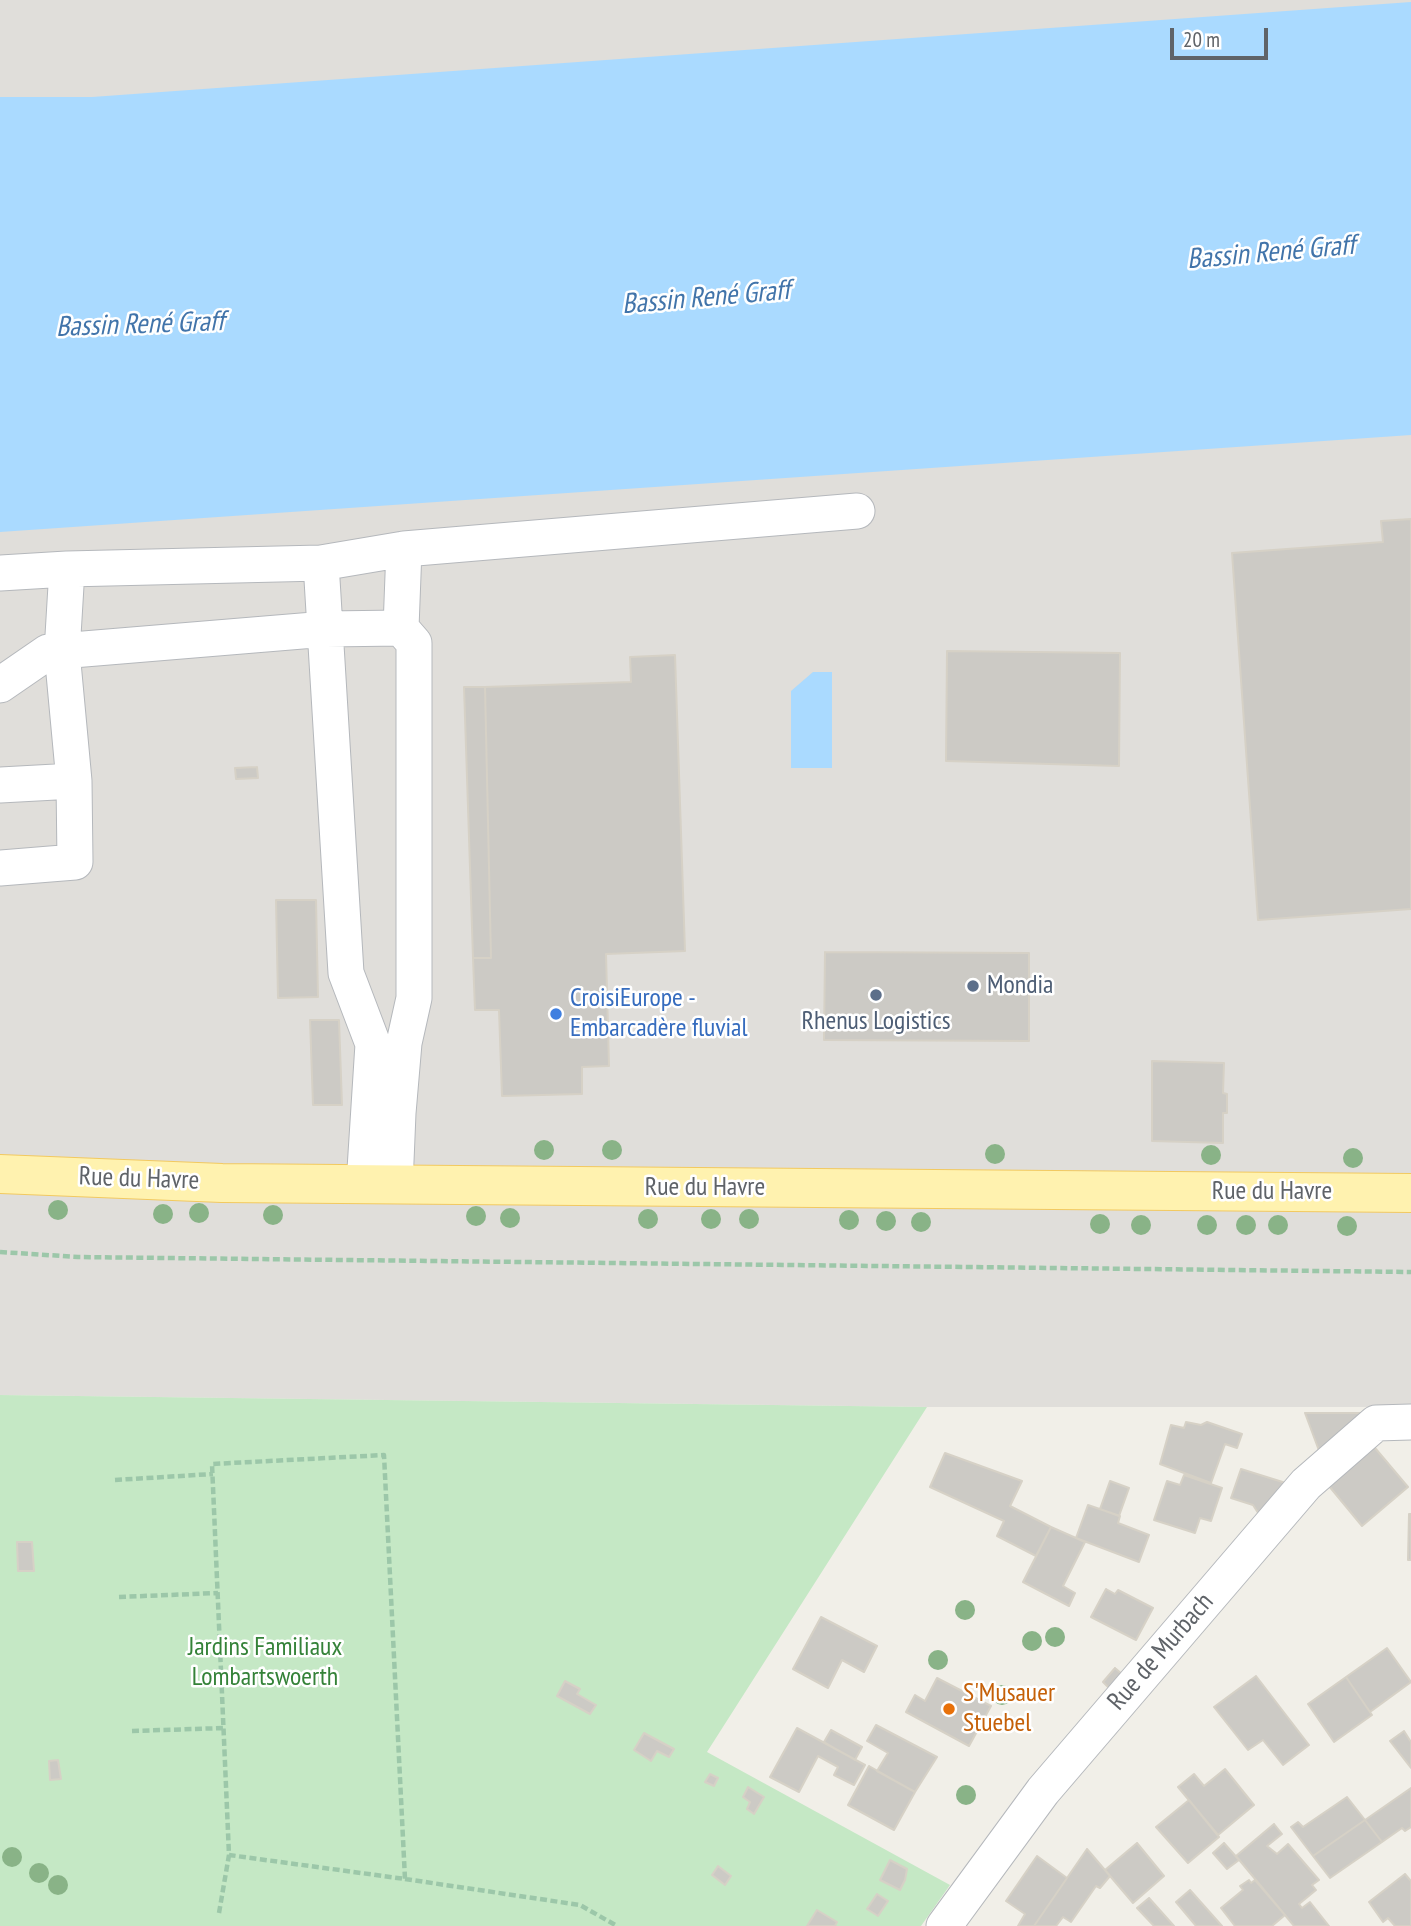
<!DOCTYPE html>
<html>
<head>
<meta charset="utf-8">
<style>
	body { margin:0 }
	#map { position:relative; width:1411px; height:1926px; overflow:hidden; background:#f1efe8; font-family:"PT Sans Narrow",sans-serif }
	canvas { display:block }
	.scale { position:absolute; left:1170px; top:28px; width:98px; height:32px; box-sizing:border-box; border:4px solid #5f6368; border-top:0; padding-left:9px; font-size:21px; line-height:24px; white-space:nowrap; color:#5f6368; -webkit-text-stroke:5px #fff; paint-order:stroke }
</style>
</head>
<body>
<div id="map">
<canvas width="1411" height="1926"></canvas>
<div class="scale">20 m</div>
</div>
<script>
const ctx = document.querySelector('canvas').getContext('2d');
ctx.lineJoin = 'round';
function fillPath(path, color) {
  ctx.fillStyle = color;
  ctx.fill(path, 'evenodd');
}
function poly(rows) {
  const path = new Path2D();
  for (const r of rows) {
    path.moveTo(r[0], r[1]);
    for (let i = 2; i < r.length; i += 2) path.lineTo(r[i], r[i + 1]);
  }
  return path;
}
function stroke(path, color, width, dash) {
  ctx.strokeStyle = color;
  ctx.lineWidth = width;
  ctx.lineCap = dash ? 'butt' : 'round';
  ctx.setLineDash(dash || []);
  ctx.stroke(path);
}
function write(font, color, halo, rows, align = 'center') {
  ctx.font = font + ' "PT Sans Narrow",sans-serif';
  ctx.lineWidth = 5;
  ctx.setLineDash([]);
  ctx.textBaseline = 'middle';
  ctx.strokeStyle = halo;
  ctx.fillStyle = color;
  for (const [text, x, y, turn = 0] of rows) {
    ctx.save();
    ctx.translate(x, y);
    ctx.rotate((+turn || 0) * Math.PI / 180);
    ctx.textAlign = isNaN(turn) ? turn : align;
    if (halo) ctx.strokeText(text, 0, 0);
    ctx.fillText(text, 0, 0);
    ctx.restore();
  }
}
fillPath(poly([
	[0,0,1411,0,1411,1407,927,1407,0,1395]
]), '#e0deda');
fillPath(poly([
	[0,1395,927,1407,707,1752,950,1885,921,1926,0,1926]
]), '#c5e8c5');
fillPath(poly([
	[1411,2,1411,435,0,532,0,97,92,97],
	[813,672,832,672,832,768,791,768,791,691]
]), '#aadaff');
const building = poly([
	[1411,519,1411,909,1258,920,1232,553,1383,542,1381,521,1411,519],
	[947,651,1120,653,1119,766,946,761,947,651],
	[675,655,685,951,606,954,609,1066,582,1067,582,1094,502,1096,499,1010,475,1010,473,958,491,958,485,687,631,682,630,657,675,655],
	[464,687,485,687,491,958,473,958,464,687],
	[257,767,258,778,236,779,235,768,257,767],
	[276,900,316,900,318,997,278,998,276,900],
	[825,952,1029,953,1029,1041,824,1040,825,952],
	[310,1020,339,1020,342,1105,313,1105,310,1020],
	[1152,1061,1224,1063,1223,1093,1227,1094,1227,1113,1223,1113,1223,1143,1152,1141,1152,1061],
	[1305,1413,1367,1413,1321,1456,1305,1413],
	[1186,1422,1201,1425,1207,1422,1242,1434,1237,1448,1225,1444,1211,1483,1160,1464,1171,1425,1184,1428,1186,1422],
	[1370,1442,1408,1487,1362,1526,1324,1480,1370,1442],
	[945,1453,1022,1481,1010,1506,1051,1527,1036,1556,997,1536,1004,1521,930,1487,945,1453],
	[1241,1469,1289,1484,1262,1519,1253,1505,1231,1498,1241,1469],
	[1184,1475,1222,1488,1211,1521,1200,1518,1195,1533,1154,1520,1167,1481,1180,1485,1184,1475],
	[1110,1481,1129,1488,1119,1516,1100,1509,1110,1481],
	[1088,1505,1120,1516,1118,1523,1149,1535,1139,1562,1076,1538,1088,1505],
	[1409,1514,1411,1514,1411,1560,1408,1560,1409,1514],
	[1051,1527,1085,1542,1063,1586,1075,1593,1069,1606,1023,1582,1051,1527],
	[17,1542,32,1542,34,1571,18,1571,17,1542],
	[1106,1589,1115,1594,1118,1590,1153,1608,1136,1640,1091,1617,1106,1589],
	[821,1617,877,1646,864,1672,842,1660,828,1688,793,1669,821,1617],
	[1387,1648,1411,1682,1370,1712,1346,1677,1387,1648],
	[1115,1668,1123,1675,1110,1689,1103,1682,1115,1668],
	[1256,1676,1309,1745,1283,1765,1263,1740,1248,1750,1214,1707,1256,1676],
	[1346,1677,1372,1715,1334,1742,1308,1704,1346,1677],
	[937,1678,991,1706,969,1746,906,1712,915,1695,925,1701,937,1678],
	[565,1681,580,1689,577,1694,596,1705,590,1714,557,1696,565,1681],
	[876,1725,937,1757,915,1792,877,1771,888,1753,867,1741,876,1725],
	[797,1728,865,1765,854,1785,834,1775,838,1767,818,1756,799,1792,770,1777,797,1728],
	[831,1730,862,1747,855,1760,824,1742,831,1730],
	[1404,1731,1411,1742,1411,1768,1390,1741,1404,1731],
	[644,1733,674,1749,669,1757,657,1751,651,1761,634,1750,644,1733],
	[58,1760,61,1779,50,1780,49,1761,58,1760],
	[869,1766,915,1792,894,1830,848,1805,869,1766],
	[1225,1769,1254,1805,1218,1835,1178,1787,1194,1774,1204,1786,1225,1769],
	[710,1774,718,1778,714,1786,705,1782,710,1774],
	[748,1787,764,1797,754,1814,747,1809,750,1802,743,1797,748,1787],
	[1411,1788,1411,1827,1405,1831,1402,1828,1382,1842,1365,1820,1411,1788],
	[1347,1797,1365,1820,1313,1856,1291,1827,1298,1822,1303,1827,1347,1797],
	[1189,1800,1219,1837,1188,1863,1156,1827,1189,1800],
	[1365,1820,1382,1842,1330,1878,1313,1856,1365,1820],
	[1274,1824,1282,1834,1267,1846,1277,1854,1288,1844,1319,1880,1312,1885,1316,1890,1299,1904,1302,1908,1310,1902,1329,1926,1294,1926,1236,1856,1274,1824],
	[1137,1843,1164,1876,1133,1903,1105,1870,1137,1843],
	[1224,1843,1239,1860,1227,1869,1213,1853,1224,1843],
	[1087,1849,1110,1876,1100,1888,1096,1886,1071,1922,1063,1917,1056,1926,1034,1926,1087,1849],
	[1037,1856,1067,1878,1034,1926,1018,1926,1025,1914,1006,1901,1037,1856],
	[890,1860,907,1869,905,1880,900,1890,880,1880,890,1860],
	[718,1866,731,1876,725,1885,712,1875,718,1866],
	[1405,1874,1411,1881,1411,1926,1395,1926,1388,1918,1383,1922,1369,1902,1405,1874],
	[1249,1880,1251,1883,1255,1880,1285,1915,1272,1926,1235,1926,1221,1908,1243,1890,1240,1886,1249,1880],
	[1190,1890,1222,1926,1196,1926,1176,1902,1190,1890],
	[877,1894,888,1901,878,1916,867,1909,877,1894],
	[1149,1898,1174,1926,1154,1926,1137,1908,1149,1898],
	[817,1910,837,1922,835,1926,807,1926,817,1910]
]);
fillPath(building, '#cccac5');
stroke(building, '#d6d1c6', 2);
const minor = poly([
	[404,549,857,511],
	[321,563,404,549,401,628],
	[67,569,321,563,346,973,373,1044,364,1185],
	[0,573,67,569,62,652,74,781,75,862,0,868],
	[0,685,48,652,326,629,401,628,414,643,414,998,404,1043,398,1113,395,1185],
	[0,785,74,781],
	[944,1926,1043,1791,1306,1484,1376,1423,1411,1422]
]);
const major = poly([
	[0,1174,222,1183,1411,1193]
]);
stroke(minor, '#b5b8bc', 37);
stroke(major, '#f2c960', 40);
stroke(poly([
	[0,1252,78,1257,1411,1272],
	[115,1480,213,1474],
	[119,1597,218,1593],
	[132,1731,224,1728],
	[405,1879,580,1905,617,1926],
	[219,1913,229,1855,212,1464,384,1455,405,1879,229,1855]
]), '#9cc7a9', 4.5, [7, 3.5]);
stroke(minor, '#fff', 35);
stroke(major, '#fff2af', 38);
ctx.fillStyle = '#89b387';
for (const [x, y] of [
	[544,1150],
	[612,1150],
	[995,1154],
	[1211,1155],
	[1353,1158],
	[58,1210],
	[199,1213],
	[163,1214],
	[273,1215],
	[476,1216],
	[510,1218],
	[648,1219],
	[711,1219],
	[749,1219],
	[849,1220],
	[886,1221],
	[921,1222],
	[1100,1224],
	[1141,1225],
	[1207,1225],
	[1246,1225],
	[1278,1225],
	[1347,1226],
	[965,1610],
	[1055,1637],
	[1032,1641],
	[938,1660],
	[1002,1695],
	[966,1795],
	[12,1857],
	[39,1873],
	[58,1885]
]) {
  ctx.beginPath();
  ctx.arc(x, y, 10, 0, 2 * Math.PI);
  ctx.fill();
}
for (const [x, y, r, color] of [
	[973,986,7,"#5c6f8a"],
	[876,995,7,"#5c6f8a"],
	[556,1014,7,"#3f7fe0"],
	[949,1709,7,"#e8710a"]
]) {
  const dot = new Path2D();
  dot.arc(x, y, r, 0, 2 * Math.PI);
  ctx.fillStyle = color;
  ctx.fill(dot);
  stroke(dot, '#fff', 2.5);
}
write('26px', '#4e5e75', '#fff', [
	["Mondia",987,986],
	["Rhenus Logistics",876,1022,"center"]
], 'left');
write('26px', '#366cbe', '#fff', [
	["CroisiEurope -",570,999],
	["Embarcadère fluvial",570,1029]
], 'left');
write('26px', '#5f6368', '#fff', [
	["Rue du Havre",139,1179,2],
	["Rue du Havre",705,1188],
	["Rue du Havre",1272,1192],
	["Rue de Murbach",1161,1652,-49]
]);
write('26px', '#348238', '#fff', [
	["Jardins Familiaux",265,1648],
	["Lombartswoerth",265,1678]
]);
write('26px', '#c56008', '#fff', [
	["S'Musauer",963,1694],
	["Stuebel",963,1724]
], 'left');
write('italic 28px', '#4174aa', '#fff', [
	["Bassin René Graff",1271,253,-5],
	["Bassin René Graff",706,298,-5],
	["Bassin René Graff",140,325,-2]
]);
</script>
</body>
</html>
